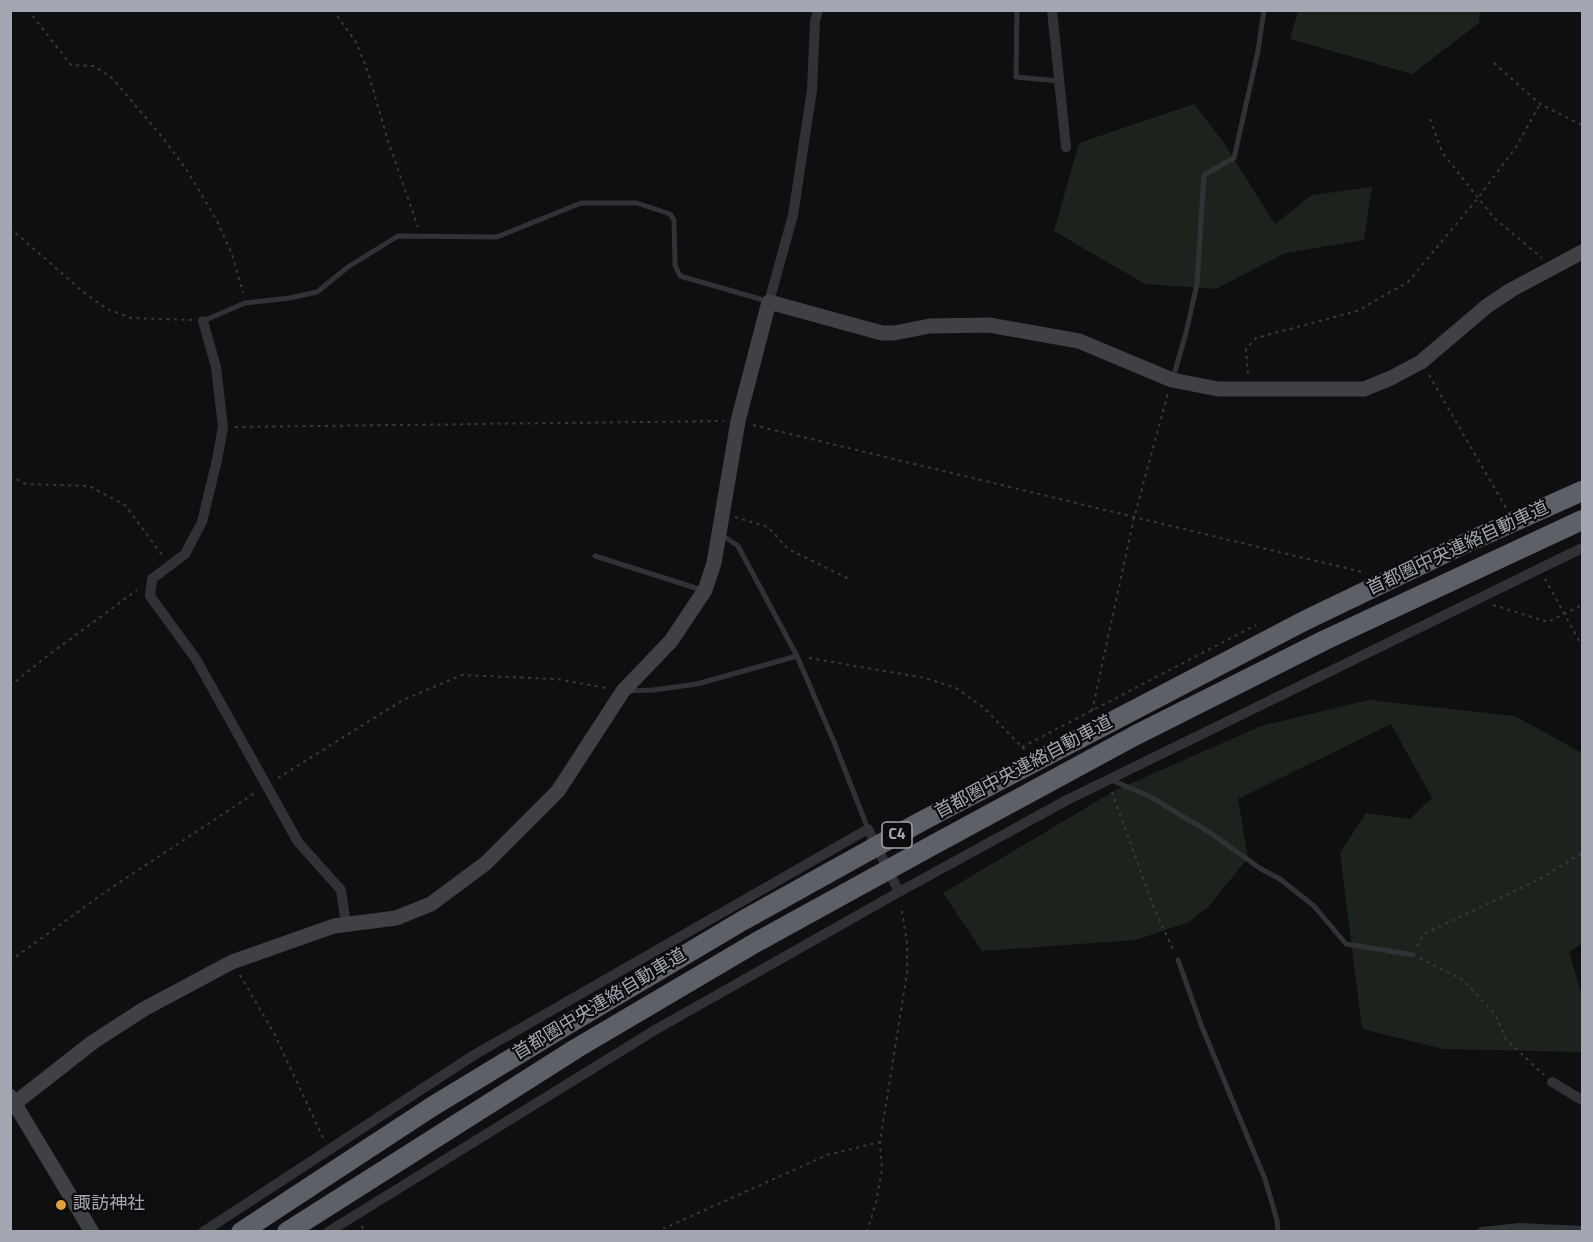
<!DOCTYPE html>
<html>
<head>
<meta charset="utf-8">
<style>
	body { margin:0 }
	#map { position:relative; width:1593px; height:1242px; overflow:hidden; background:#0f0f11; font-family:"Titillium Web",sans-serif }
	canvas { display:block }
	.frame { position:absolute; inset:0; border:12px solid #a2a7b1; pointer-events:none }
</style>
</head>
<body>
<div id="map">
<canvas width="1593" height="1242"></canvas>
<div class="frame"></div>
</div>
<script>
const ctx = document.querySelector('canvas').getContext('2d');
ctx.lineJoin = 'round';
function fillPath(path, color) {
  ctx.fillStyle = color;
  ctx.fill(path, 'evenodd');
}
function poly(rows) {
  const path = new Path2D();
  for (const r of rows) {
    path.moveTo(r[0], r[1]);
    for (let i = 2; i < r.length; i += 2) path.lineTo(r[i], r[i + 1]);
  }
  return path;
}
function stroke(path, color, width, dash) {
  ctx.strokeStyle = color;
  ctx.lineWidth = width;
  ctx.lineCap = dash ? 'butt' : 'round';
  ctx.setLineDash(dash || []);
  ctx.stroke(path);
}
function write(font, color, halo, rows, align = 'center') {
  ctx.font = font + ' "Titillium Web","Noto Sans JP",sans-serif';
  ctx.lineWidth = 4.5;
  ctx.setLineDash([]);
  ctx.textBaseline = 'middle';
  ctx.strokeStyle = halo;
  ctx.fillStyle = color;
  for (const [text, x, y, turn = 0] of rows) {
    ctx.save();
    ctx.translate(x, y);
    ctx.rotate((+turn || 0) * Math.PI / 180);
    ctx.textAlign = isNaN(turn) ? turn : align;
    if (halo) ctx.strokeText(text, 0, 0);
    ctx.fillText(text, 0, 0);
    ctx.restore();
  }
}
fillPath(poly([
	[1298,11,1298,10,1480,11,1479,23,1412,74,1290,39],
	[1194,104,1224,143,1275,224,1312,195,1372,187,1364,240,1285,253,1216,289,1145,284,1054,231,1079,143],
	[1369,700,1515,716,1582,753,1582,943,1569,952,1582,995,1582,1052,1444,1049,1362,1029,1340,853,1366,813,1410,819,1432,798,1391,724,1238,799,1248,858,1208,907,1189,922,1136,940,982,951,943,893,1116,790,1261,726]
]), '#1c231d');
stroke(poly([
	[28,10,71,65,94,66,112,78,163,138,188,172,217,221,232,254,243,293],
	[333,10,356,42,368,72,388,141,418,227],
	[1494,63,1540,104,1582,125],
	[1430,119,1442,152,1494,218,1542,258],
	[10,228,82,291,107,309,131,318,193,320],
	[1248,374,1246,349,1256,338,1357,311,1408,282,1478,198,1516,147,1540,104],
	[1429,375,1506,508],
	[753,425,1366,573],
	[235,427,724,421],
	[10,476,26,484,89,486,125,505,163,556],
	[735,517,768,527,788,549,851,580],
	[1545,579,1582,646],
	[1493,605,1548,622,1582,605],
	[809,658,925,678,956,688,983,707,1025,750],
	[10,686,46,657,137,590],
	[1092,711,1134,518,1168,393],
	[1022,747,1256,625],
	[278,778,403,700,462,675,556,679,607,688],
	[1112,792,1154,908,1174,952],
	[1417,946,1424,934,1540,879,1582,853],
	[1420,958,1463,980,1495,1014,1506,1039,1544,1075],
	[10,961,108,890,255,793],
	[240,975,275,1035,323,1138],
	[362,1226,364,1232],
	[656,1232,827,1155,880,1142],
	[867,1232,876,1202,882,1170,880,1142,907,973,907,942,901,906]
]), '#37393c', 2, [3, 4.5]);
stroke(poly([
	[1017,10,1016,77,1059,81],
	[203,321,245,303,290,298,317,292,348,267,398,236,497,237,581,203,637,203,670,214,674,220,675,265,680,276,767,301],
	[1173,378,1186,333,1197,284,1204,175,1234,158,1258,51,1264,10],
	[722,535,738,546,797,656,834,742,868,829],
	[595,556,702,590],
	[627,691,653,690,697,684,797,656],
	[1111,780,1149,796,1209,832,1261,869,1280,879,1314,906,1346,944,1413,955],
	[1178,960,1202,1027,1265,1179,1277,1220,1278,1232]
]), '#313235', 5);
stroke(poly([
	[1052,10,1066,147],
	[769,302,793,215,812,90,815,21,818,10],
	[203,321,216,367,223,427,217,460,202,522,185,554,152,579,150,596,196,659,298,842,341,890,346,924],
	[1552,1082,1582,1100],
	[203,1232,474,1055,868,829,899,892],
	[328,1232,655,1030,899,892,1067,800,1582,548],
	[1482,1232,1520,1228,1582,1231]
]), '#313235', 10);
stroke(poly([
	[10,1096,92,1232],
	[10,1107,93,1042,144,1009,232,962,334,926,396,918,431,904,486,863,558,791,623,691,671,641,705,590,714,563,738,421,769,302,882,333,894,333,930,326,989,325,1079,341,1172,380,1218,389,1364,389,1391,378,1421,362,1487,306,1511,290,1582,252]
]), '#3f4145', 15);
stroke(poly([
	[241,1232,433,1106,565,1026,742,921,922,821,1304,621,1466,543,1582,491],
	[287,1232,577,1048,755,943,933,845,1136,735,1325,640,1582,520]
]), '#5d6066', 20);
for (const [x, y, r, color] of [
	[61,1205,6,"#e4a234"]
]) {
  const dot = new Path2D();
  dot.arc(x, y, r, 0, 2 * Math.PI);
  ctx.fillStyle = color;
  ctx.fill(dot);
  stroke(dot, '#0b0b0c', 2);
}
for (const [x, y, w] of [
	[897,835,30]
]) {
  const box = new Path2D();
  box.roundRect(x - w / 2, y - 13, w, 26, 4.5);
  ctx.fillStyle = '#0b0b0c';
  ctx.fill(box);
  stroke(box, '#a2a7b1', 1.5);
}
write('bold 16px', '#a2a7b1', null, [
	["C4",897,835]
]);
write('18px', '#a2a7b1', '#0b0b0c', [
	["首都圏中央連絡自動車道",1458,549,-25],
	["首都圏中央連絡自動車道",1024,768,-28],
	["首都圏中央連絡自動車道",600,1005,-31]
]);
write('18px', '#a2a7b1', '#0b0b0c', [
	["諏訪神社",73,1205]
], 'left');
</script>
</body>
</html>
